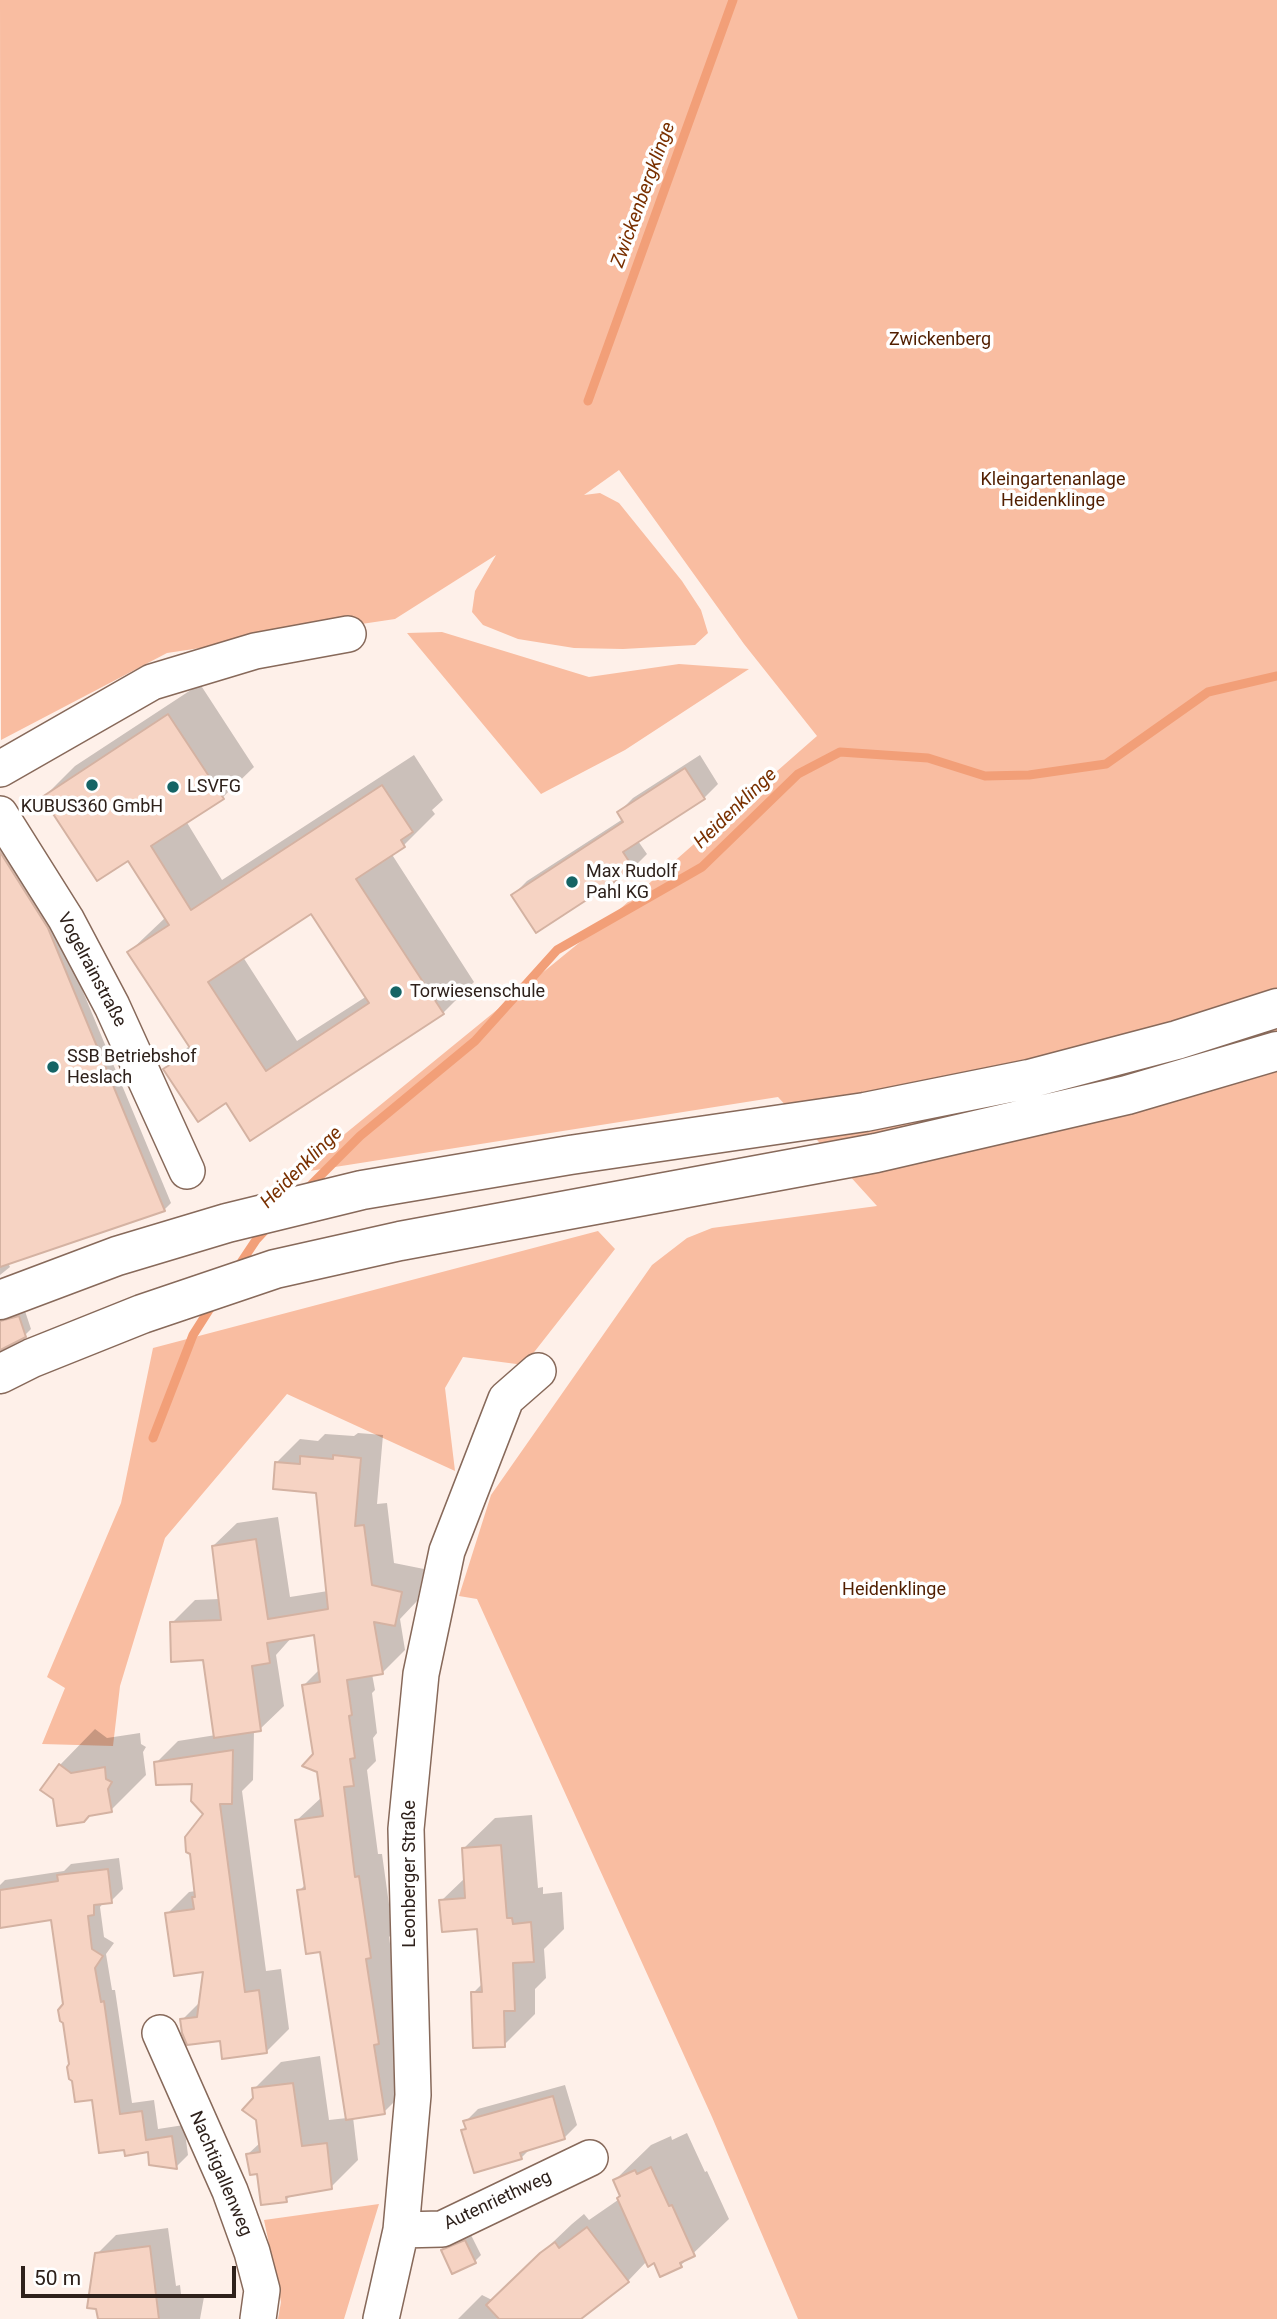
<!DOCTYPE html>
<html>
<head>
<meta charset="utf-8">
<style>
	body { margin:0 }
	#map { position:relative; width:1277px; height:2319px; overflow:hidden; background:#fef0e9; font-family:Roboto,sans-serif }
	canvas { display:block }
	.scale { position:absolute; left:21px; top:2266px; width:215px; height:32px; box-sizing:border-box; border:4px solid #2e211b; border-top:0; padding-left:9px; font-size:21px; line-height:24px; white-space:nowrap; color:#2e211b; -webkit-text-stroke:5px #fff; paint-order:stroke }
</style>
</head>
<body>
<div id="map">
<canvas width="1277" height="2319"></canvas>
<div class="scale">50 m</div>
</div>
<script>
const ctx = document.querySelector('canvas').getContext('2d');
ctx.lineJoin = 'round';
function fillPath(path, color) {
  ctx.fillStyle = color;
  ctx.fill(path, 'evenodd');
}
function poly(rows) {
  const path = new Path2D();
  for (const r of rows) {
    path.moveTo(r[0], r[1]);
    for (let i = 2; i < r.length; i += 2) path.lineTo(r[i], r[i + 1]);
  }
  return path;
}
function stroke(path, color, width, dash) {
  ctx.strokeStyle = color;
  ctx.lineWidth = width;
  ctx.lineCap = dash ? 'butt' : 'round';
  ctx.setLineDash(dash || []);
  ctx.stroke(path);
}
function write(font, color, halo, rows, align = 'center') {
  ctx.font = font + ' Roboto,sans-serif';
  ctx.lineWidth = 7;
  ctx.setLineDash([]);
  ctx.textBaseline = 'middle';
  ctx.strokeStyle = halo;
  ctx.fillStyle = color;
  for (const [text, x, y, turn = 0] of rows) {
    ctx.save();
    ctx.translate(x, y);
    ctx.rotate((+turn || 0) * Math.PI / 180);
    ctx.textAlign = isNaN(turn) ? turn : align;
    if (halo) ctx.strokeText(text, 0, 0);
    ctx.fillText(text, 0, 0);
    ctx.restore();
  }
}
fillPath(poly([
	[0,0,1277,0,1277,2319,798,2319,712,2117,477,1599,459,1596,491,1495,652,1265,687,1238,712,1228,877,1206,778,1097,297,1173,612,916,817,736,744,644,619,470,584,495,600,493,619,503,682,581,701,610,708,633,695,645,623,649,574,648,518,639,483,625,472,612,475,591,496,555,395,619,167,653,1,740],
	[442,632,589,677,679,664,749,669,625,750,541,794,407,633],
	[598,1231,615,1249,524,1365,463,1357,445,1388,455,1471,287,1394,165,1538,120,1686,113,1746,42,1744,65,1688,47,1677,121,1503,153,1348],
	[379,2204,344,2319,278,2319,281,2302,264,2220]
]), '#f9bda1');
fillPath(poly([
	[200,684,254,767,222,798,186,821,222,880,414,755,443,800,432,810,435,814,404,845,391,853,474,982,443,1013,251,1139,226,1101,166,1069,190,1045,129,952,166,917,128,859,44,797,75,766],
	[312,912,367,996,297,1041,243,957],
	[700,755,718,784,704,798,638,841,647,854,633,868,513,895,527,881,623,819,619,812,633,798],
	[0,836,54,922,171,1203,164,1210,8,1263,10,1267,0,1275],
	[25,1311,31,1329,25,1335,0,1348,0,1314],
	[358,1433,383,1435,377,1504,387,1503,394,1563,424,1569,417,1601,400,1619,405,1650,382,1673,372,1674,375,1690,372,1693,377,1733,373,1738,376,1761,367,1770,378,1854,382,1854,393,1933,389,1937,401,2019,407,2089,384,2112,353,2117,358,2160,331,2187,292,2194,286,2200,258,2172,248,2154,261,2142,254,2089,281,2062,320,2056,329,2120,347,2118,321,1950,299,1891,306,1884,297,1820,322,1797,304,1685,320,1669,315,1633,292,1637,276,1655,284,1706,260,1729,254,1730,253,1780,242,1791,266,1971,281,1969,289,2029,267,2051,222,2039,182,2020,201,2001,205,1970,167,1914,189,1892,196,1891,206,1814,193,1783,156,1763,178,1741,216,1735,205,1659,172,1623,195,1600,220,1599,213,1546,237,1523,278,1517,290,1597,328,1591,318,1491,277,1462,300,1439,318,1441,325,1434,354,1436],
	[95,1729,107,1738,140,1733,141,1744,146,1747,143,1752,146,1775,111,1810,54,1798,43,1789,60,1765],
	[532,1815,538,1888,543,1887,543,1894,562,1892,564,1929,544,1949,546,1978,535,1989,535,2014,504,2045,473,1993,483,1983,478,1927,441,1901,466,1877,463,1849,495,1818],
	[119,1858,123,1889,111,1901,104,1902,100,1907,104,1937,114,1943,106,1954,112,1990,115,1990,132,2103,154,2100,158,2129,184,2125,188,2155,176,2167,149,2151,93,2098,71,2065,65,2005,52,1918,0,1926,0,1885,5,1880,64,1871,71,1864],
	[565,2085,577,2125,564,2138,531,2148,521,2158,463,2131,467,2127,465,2122,478,2109],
	[687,2133,705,2172,707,2171,729,2219,681,2265,655,2260,647,2261,628,2281,553,2319,458,2319,482,2295,492,2300,572,2224,584,2214,589,2220,618,2200,622,2196,615,2180,651,2145,671,2136,672,2140],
	[168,2228,176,2286,180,2285,181,2294,204,2297,200,2319,100,2319,97,2254,116,2235],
	[471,2235,481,2255,475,2261,443,2251,449,2245]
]), '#0003');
stroke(poly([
	[588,401,733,0],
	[307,1189,360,1136,475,1041,557,950,702,867,798,774,840,752,928,758,985,776,1029,775,1106,764,1208,692,1277,676],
	[238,1267,256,1240,269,1226],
	[153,1438,193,1335,214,1302]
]), '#f29f78', 9);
const building = poly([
	[168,714,224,799,151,846,191,910,382,785,413,832,401,840,405,847,356,879,444,1014,250,1141,226,1103,198,1122,163,1069,192,1051,127,952,169,925,128,861,97,881,42,797,168,714],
	[311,914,369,1003,266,1071,208,982,311,914],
	[685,768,705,799,623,852,634,869,536,933,511,895,623,822,617,812,685,768],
	[0,852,48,928,165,1211,0,1267,0,852],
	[19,1316,26,1337,0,1350,0,1321,19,1316],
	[333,1455,361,1458,355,1526,364,1525,372,1585,402,1592,395,1626,374,1622,383,1674,347,1680,352,1715,349,1716,355,1758,350,1759,354,1786,344,1787,355,1877,359,1876,371,1958,366,1959,379,2044,374,2045,385,2114,346,2120,320,1952,306,1954,297,1890,305,1889,295,1820,323,1816,317,1772,302,1766,313,1754,302,1685,320,1682,314,1635,267,1643,270,1663,252,1666,261,1731,214,1738,203,1660,171,1662,170,1622,221,1620,212,1546,256,1539,268,1619,328,1609,316,1493,273,1489,275,1462,300,1464,300,1456,333,1459,333,1455],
	[233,1750,232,1804,220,1804,245,1992,259,1990,267,2053,222,2059,220,2041,187,2045,182,2033,180,2019,197,2017,203,1972,174,1976,165,1913,194,1909,192,1897,195,1897,190,1854,186,1852,185,1837,203,1814,191,1801,192,1784,156,1785,154,1762,233,1750],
	[59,1764,71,1773,105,1767,106,1779,112,1782,108,1789,112,1812,89,1816,84,1822,57,1826,53,1799,40,1790,59,1764],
	[501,1845,507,1918,512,1918,513,1924,531,1922,534,1962,513,1963,515,2011,504,2011,505,2047,473,2048,471,1992,482,1992,477,1929,442,1932,439,1900,465,1898,462,1848,501,1845],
	[108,1869,112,1903,94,1905,94,1915,88,1916,92,1949,103,1956,95,1968,101,2002,104,2001,120,2114,142,2111,146,2140,172,2136,177,2169,149,2165,148,2152,125,2156,124,2150,99,2153,92,2100,75,2102,72,2081,69,2079,67,2067,69,2064,63,2023,60,2021,58,2010,63,2004,51,1920,0,1928,0,1890,58,1881,57,1875,108,1869],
	[293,2083,302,2146,327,2143,332,2189,286,2197,287,2202,261,2205,257,2174,250,2175,246,2154,260,2152,256,2120,242,2110,253,2098,252,2088,293,2083],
	[553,2096,565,2139,520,2153,522,2159,474,2173,461,2130,466,2129,463,2121,553,2096],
	[651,2167,669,2206,672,2205,695,2256,680,2263,682,2267,660,2277,654,2263,648,2267,617,2198,620,2196,613,2180,635,2170,637,2174,651,2167],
	[587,2227,629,2282,581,2319,499,2319,486,2305,540,2253,555,2242,559,2248,587,2227],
	[465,2240,476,2263,452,2274,441,2250,465,2240],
	[150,2246,159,2319,98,2319,96,2309,87,2308,95,2253,150,2246]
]);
fillPath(building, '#f6d3c3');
stroke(building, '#d4b2a2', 2);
const street = poly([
	[0,769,152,682,255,651,348,634],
	[0,814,66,919,112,1006,187,1171],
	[160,2033,230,2191,252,2252,262,2290,258,2319],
	[401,2230,442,2229,590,2158],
	[381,2319,401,2230,413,2095,406,1829,421,1674,447,1551,506,1399,538,1371]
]);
const highway = poly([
	[0,1300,117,1256,227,1223,362,1190,570,1155,865,1112,1029,1079,1177,1040,1277,1008],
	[0,1374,32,1358,142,1314,275,1269,400,1241,876,1153,1127,1095,1277,1051]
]);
stroke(street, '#87695a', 38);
stroke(highway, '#87695a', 41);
stroke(street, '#fff', 35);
stroke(highway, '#fff', 38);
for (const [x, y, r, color] of [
	[92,785,7,"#156465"],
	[173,787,7,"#156465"],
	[572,882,7,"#156465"],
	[396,992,7,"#156465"],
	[53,1067,7,"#156465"]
]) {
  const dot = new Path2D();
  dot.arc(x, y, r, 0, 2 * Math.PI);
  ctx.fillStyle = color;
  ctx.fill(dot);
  stroke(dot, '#fff', 2.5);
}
write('18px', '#521f01', '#fff', [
	["Zwickenberg",940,340],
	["Kleingartenanlage",1053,480],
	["Heidenklinge",1053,501],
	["Heidenklinge",894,1590]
]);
write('18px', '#2e211b', '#fff', [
	["LSVFG",187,787],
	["KUBUS360 GmbH",92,807,"center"],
	["Max Rudolf",586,872],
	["Pahl KG",586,893],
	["Torwiesenschule",410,992],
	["SSB Betriebshof",67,1057],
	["Heslach",67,1078]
], 'left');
write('18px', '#2e211b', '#fff', [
	["Vogelrainstraße",91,970,62],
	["Leonberger Straße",410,1874,-90],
	["Nachtigallenweg",220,2174,67],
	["Autenriethweg",498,2201,-25]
]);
write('italic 19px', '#793000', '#fff', [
	["Zwickenbergklinge",644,195,-70],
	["Heidenklinge",736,809,-44],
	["Heidenklinge",302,1168,-45]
]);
</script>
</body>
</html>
